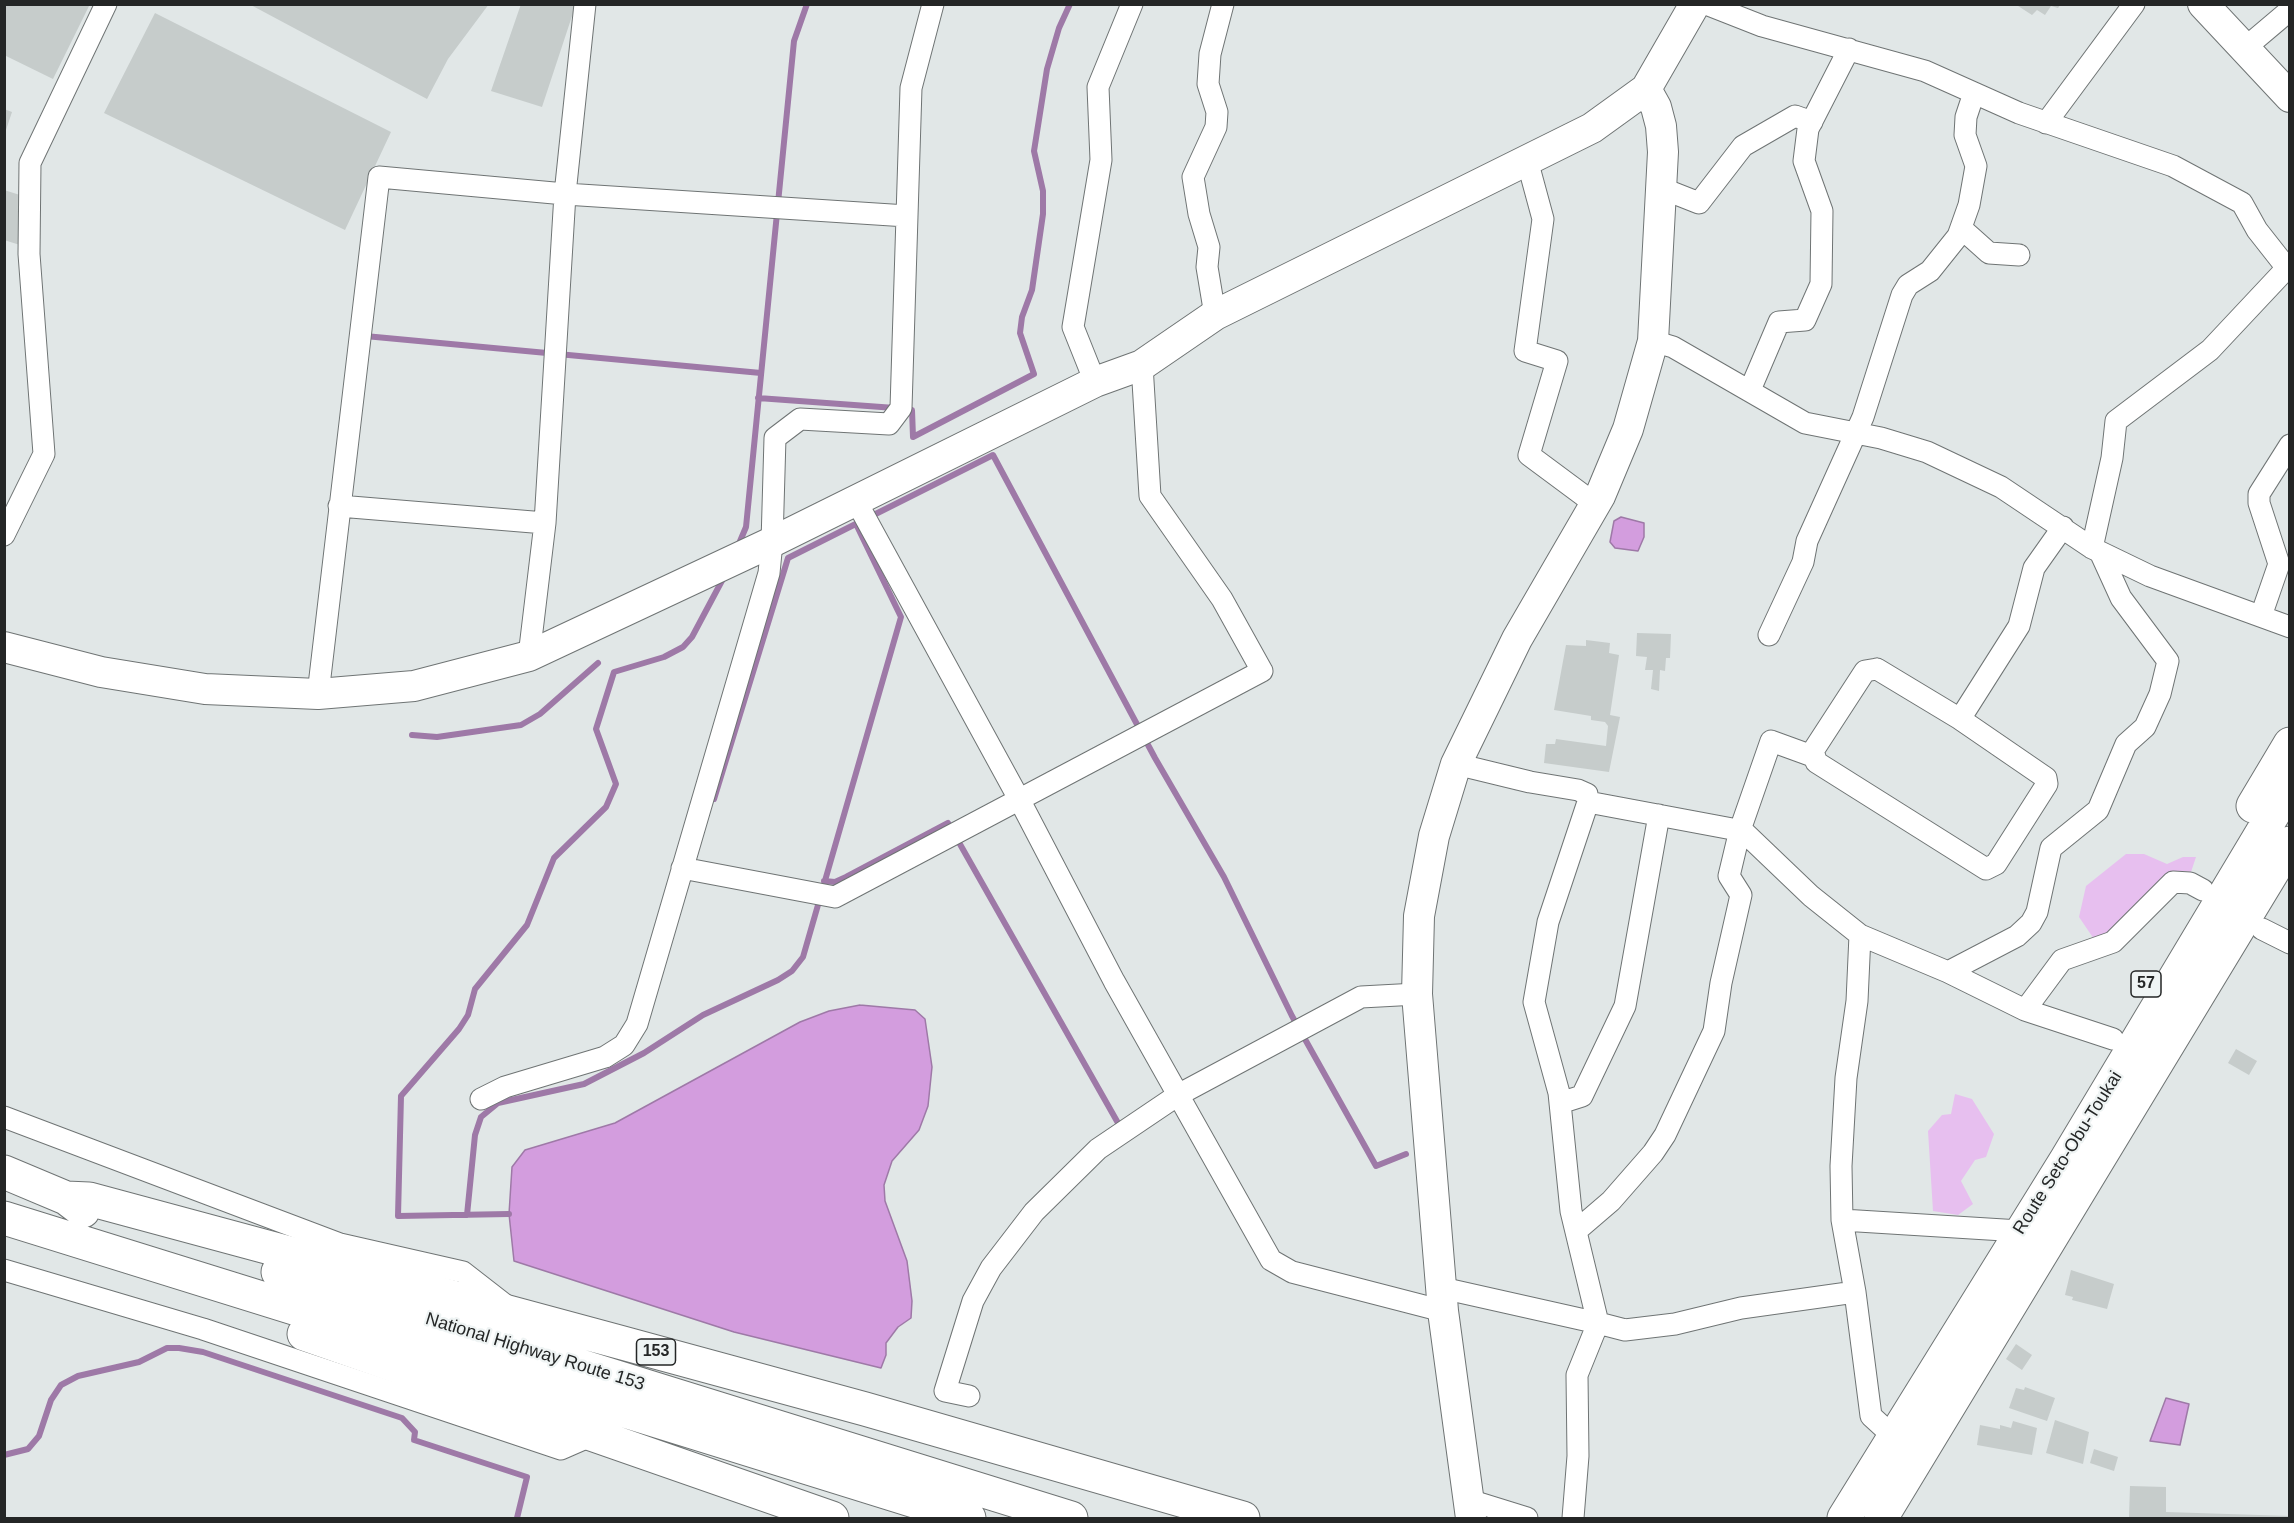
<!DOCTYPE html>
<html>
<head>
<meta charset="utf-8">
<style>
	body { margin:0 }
	#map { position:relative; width:2294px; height:1523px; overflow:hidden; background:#e1e7e7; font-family:Arial,sans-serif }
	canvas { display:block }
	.frame { position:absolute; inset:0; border:6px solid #242626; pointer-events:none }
</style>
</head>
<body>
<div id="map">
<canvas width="2294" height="1523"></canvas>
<div class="frame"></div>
</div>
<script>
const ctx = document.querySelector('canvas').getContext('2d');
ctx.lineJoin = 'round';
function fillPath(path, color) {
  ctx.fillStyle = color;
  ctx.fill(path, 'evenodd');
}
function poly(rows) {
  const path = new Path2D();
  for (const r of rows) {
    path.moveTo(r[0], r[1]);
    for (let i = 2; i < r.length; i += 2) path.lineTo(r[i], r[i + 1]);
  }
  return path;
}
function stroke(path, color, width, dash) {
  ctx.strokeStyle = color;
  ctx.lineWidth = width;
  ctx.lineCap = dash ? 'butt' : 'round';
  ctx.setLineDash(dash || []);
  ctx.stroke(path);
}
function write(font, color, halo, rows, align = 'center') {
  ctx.font = font + ' Arial,sans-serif';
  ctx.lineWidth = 4.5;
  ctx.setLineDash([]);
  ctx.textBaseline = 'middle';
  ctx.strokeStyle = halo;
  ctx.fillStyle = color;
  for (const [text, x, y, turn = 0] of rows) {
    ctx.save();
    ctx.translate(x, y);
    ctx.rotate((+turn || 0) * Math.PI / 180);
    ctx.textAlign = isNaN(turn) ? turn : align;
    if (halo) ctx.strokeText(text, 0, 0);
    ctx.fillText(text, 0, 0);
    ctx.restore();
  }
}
fillPath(poly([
	[2126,854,2144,854,2167,864,2183,857,2196,857,2191,872,2182,871,2111,938,2096,942,2079,917,2086,886],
	[1955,1094,1972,1099,1994,1134,1986,1157,1975,1160,1961,1181,1973,1204,1958,1215,1933,1211,1928,1131,1942,1115,1951,1114]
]), '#e7bfef');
const water = poly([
	[1621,517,1644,523,1644,537,1638,551,1615,548,1610,542,1614,521,1621,517],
	[860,1005,915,1010,925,1019,932,1067,928,1106,919,1130,892,1161,884,1185,885,1201,907,1261,912,1301,911,1318,898,1327,886,1343,886,1355,881,1368,734,1332,514,1261,509,1214,512,1167,525,1150,615,1123,800,1022,829,1011,860,1005],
	[2166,1398,2189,1404,2180,1445,2150,1441,2166,1398]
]);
fillPath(water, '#d39dde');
stroke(water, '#9e79a7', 1.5);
stroke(poly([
	[365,336,761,373],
	[758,398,895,408],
	[905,409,912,410,913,437,1034,374,1020,333,1022,317,1032,290,1043,214,1043,191,1034,151,1047,69,1059,28,1070,4],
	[738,546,746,527,794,41,807,4],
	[412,735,437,737,521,725,540,714,598,663],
	[714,799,788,558,993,455,1155,758,1224,877,1292,1016,1376,1166,1406,1154],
	[824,881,835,882,846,877,948,823,1118,1123],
	[509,1214,398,1216,401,1096,459,1029,468,1015,475,989,527,925,554,858,606,807,616,784,596,729,614,672,664,657,683,647,692,637,725,575],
	[467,1215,475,1135,481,1117,498,1103,584,1084,644,1053,703,1015,778,980,792,971,803,957,901,617,856,524],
	[4,1455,28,1449,39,1436,51,1400,61,1385,78,1376,139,1362,167,1348,179,1348,203,1352,402,1418,415,1432,414,1440,527,1477,517,1518]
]), '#9e79a7', 6);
fillPath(poly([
	[4,4,90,4,53,79,4,55],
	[249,4,489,4,448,59,427,99],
	[521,4,576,4,542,107,491,91],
	[2015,4,2061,4,2058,8,2051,6,2045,15,2037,10,2032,15],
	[155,13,391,132,345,230,104,113],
	[4,109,12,112,5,133,4,133],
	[4,190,20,195,20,245,4,240],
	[1637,633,1671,634,1670,658,1666,658,1665,671,1660,670,1659,691,1651,689,1653,670,1645,670,1647,657,1636,656],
	[1586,640,1610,643,1609,653,1619,655,1610,715,1620,717,1609,772,1544,763,1546,744,1555,744,1556,739,1606,746,1608,726,1605,722,1591,720,1591,716,1554,710,1566,645,1586,646],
	[2236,1049,2257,1061,2249,1075,2228,1063],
	[2071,1270,2114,1284,2107,1309,2072,1300,2073,1297,2065,1295],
	[2016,1344,2032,1355,2022,1370,2006,1359],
	[2025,1387,2055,1398,2047,1421,2009,1408,2016,1388,2024,1390],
	[2055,1420,2089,1432,2083,1464,2046,1453],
	[2013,1421,2037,1428,2032,1455,1977,1445,1980,1425,2000,1429,2000,1425,2011,1428],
	[2094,1449,2118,1457,2114,1471,2090,1463],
	[2130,1486,2166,1487,2166,1512,2290,1516,2290,1518,2129,1518]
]), '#c6cccb');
const street = poly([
	[1706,4,1762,26,1925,71,2019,113,2173,166,2242,203,2257,230,2290,272],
	[2245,48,2290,10],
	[2046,123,2134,4],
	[1527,160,1543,219,1525,351,1557,361,1529,455,1595,504],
	[1661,188,1699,203,1743,146,1795,116,1812,122],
	[1961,228,1989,253,2019,255],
	[1215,315,1207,267,1209,247,1199,214,1193,177,1216,127,1217,112,1208,84,1210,54,1223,4],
	[1653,341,1673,347,1805,423,1881,438,1927,452,2001,487,2092,548,2150,576,2290,627],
	[1095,382,1073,327,1101,160,1098,87,1132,4],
	[1750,390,1779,322,1805,320,1821,284,1822,211,1804,161,1808,129,1849,49],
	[855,499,1019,799,1114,981,1271,1260,1292,1272,1443,1311],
	[339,506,545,523],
	[4,535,44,454,29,254,30,163,106,4],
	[2092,548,2112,458,2116,421,2210,350,2286,269],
	[2261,616,2279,564,2259,503,2259,494,2290,445],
	[1769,635,1803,562,1807,541,1863,417,1902,295,1908,285,1930,271,1958,236,1969,205,1976,166,1965,135,1966,117,1974,93],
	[529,656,545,523,565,194,585,4],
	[1877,669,1960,719,2046,778,2047,784,1996,864,1986,869,1816,762,1813,751,1865,671,1877,669],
	[318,694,379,177,565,194,907,216],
	[1960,719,2019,626,2034,568,2063,527],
	[1456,764,1530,782,1578,790,1587,794,1588,802,1743,831,1811,896,1860,935,1857,1001,1846,1078,1841,1166,1842,1220,1855,1292,1871,1416,1895,1438],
	[682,868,835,897,1262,671,1222,599,1150,496,1142,365],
	[2262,929,2290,943],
	[1860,935,1948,972,2025,1010,2062,960,2113,942,2173,882,2190,883,2203,890],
	[1948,972,2017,936,2031,923,2037,912,2051,848,2098,810,2126,744,2145,727,2160,694,2168,661,2121,598,2100,552],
	[2025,1010,2113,1039],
	[481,1099,505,1087,605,1057,624,1045,637,1024,769,573,772,542,775,438,800,419,889,424,901,408,911,88,933,4],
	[1560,1103,1582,1096,1625,1006,1659,815],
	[4,1117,340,1244,463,1272,508,1307],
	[1842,1220,2020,1231],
	[1576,1231,1611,1201,1653,1153,1665,1135,1714,1031,1721,983,1741,895,1729,876,1740,830,1771,741,1815,757],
	[4,1270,203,1329,561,1449,593,1435],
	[1442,1288,1598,1323,1571,1211,1559,1093,1534,1002,1548,922,1588,802],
	[969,1396,945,1391,973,1301,991,1268,1034,1212,1098,1149,1178,1095,1361,997,1417,994],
	[1469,1500,1527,1518],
	[1573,1518,1578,1456,1577,1375,1598,1323,1625,1330,1675,1324,1741,1308,1855,1292]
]);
const secondary = poly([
	[2203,4,2290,97],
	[4,647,101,672,205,689,318,694,414,686,529,656,772,542,1095,382,1142,365,1215,315,1592,128,1646,89,1695,4],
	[1471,1518,1443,1311,1417,994,1419,916,1434,836,1456,764,1517,639,1600,496,1628,429,1653,341,1663,152,1661,126,1656,107,1646,89]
]);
const primary = poly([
	[2253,806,2290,744],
	[1844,1518,2066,1160,2290,786],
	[1881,1518,2290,843]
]);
const highway = poly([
	[4,1172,66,1198,83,1211],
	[66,1198,89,1199,619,1342,865,1409,1243,1518],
	[4,1218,969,1518],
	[278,1272,1071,1518],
	[304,1334,832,1518]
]);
stroke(street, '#6f7474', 23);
stroke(secondary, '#6f7474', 32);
stroke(primary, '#6f7474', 35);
stroke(highway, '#6f7474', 35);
stroke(street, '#fff', 21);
stroke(secondary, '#fff', 30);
stroke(primary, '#fff', 33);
stroke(highway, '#fff', 33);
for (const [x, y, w] of [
	[2146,984,30],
	[656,1352,39]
]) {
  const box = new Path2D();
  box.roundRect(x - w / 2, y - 13, w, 26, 4.5);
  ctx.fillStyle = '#eff4f4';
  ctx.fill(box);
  stroke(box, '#242626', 1.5);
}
write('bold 16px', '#242626', null, [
	["57",2146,984],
	["153",656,1352]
]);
write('18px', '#242626', '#eff4f4', [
	["Route Seto-Obu-Toukai",2068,1153,-58],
	["National Highway Route 153",535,1352,17]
]);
</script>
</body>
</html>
